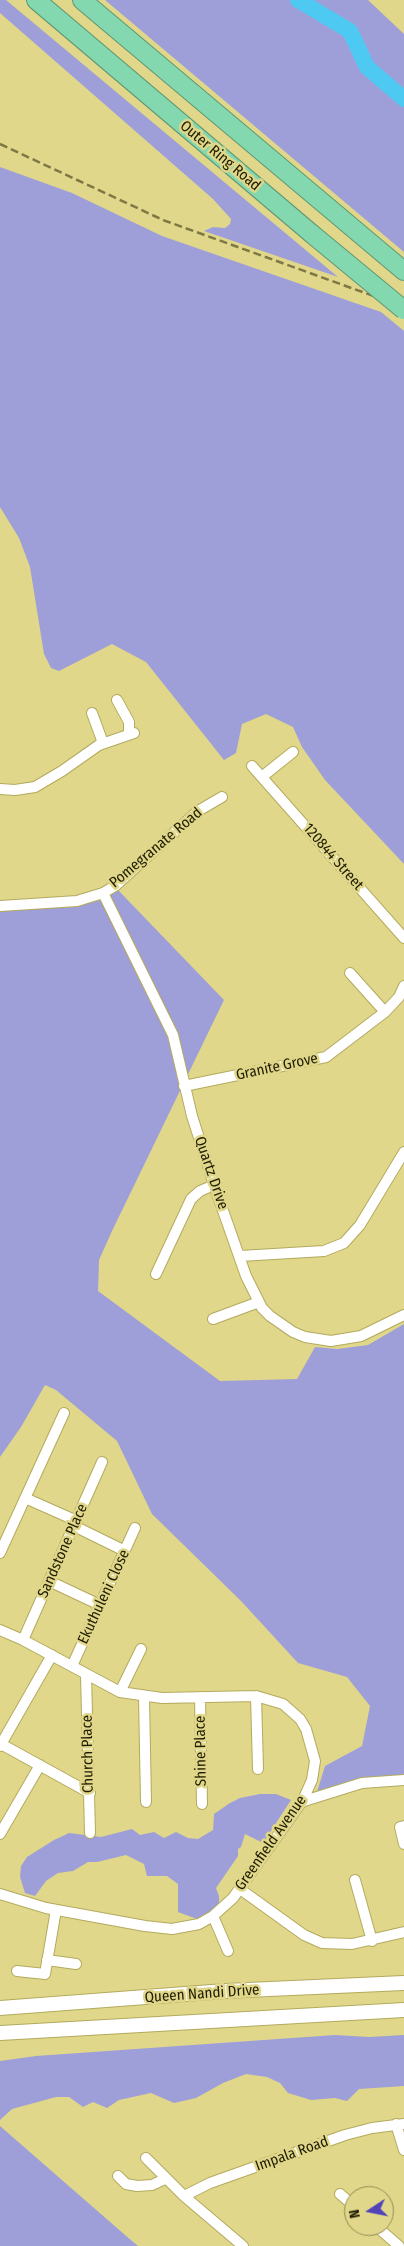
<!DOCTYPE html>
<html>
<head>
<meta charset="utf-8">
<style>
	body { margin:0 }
	#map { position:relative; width:404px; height:2246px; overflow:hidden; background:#e0d78a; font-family:"Fira Sans Condensed",sans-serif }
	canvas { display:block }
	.north { position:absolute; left:344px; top:2186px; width:50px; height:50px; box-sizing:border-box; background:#e0d78a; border:1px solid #938c53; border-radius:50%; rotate:259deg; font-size:14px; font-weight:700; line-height:20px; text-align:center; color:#1f1c00 }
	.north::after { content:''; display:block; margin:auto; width:18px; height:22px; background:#5243bb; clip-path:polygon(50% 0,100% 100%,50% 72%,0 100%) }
</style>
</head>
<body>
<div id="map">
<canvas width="404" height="2246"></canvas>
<div class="north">N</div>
</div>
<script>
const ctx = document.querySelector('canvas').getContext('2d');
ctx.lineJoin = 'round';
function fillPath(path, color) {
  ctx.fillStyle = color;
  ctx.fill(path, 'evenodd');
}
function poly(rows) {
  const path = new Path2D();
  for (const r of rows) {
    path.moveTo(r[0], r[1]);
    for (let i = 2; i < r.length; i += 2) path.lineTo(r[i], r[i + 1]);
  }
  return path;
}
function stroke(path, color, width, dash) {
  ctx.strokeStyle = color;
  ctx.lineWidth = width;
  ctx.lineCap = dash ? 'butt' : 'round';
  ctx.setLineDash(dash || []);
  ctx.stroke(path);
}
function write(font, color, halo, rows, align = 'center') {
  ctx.font = font + ' "Fira Sans Condensed",sans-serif';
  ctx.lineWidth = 5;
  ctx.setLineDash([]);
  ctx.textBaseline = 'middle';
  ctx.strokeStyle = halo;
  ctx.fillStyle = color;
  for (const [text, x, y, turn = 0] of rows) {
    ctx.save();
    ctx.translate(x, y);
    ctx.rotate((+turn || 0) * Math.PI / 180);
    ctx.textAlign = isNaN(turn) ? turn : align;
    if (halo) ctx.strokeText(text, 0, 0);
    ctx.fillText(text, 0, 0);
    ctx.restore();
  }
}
fillPath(poly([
	[0,0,6,0,338,277,204,231,213,227,225,228,230,224,231,219,213,199,0,13],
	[105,0,368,0,404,34,404,252],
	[0,167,72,193,162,236,381,312,404,331,404,864,325,780,302,747,293,727,266,714,242,724,236,753,224,760,146,662,112,644,59,671,51,668,44,654,30,567,19,538,0,507],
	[118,890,224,1000,112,1231,99,1260,98,1291,220,1381,297,1379,315,1347,337,1349,368,1345,404,1324,404,1779,317,1792,325,1766,362,1746,370,1706,347,1677,298,1663,241,1601,152,1514,117,1441,56,1390,45,1385,21,1427,0,1457,0,911,73,907,101,900],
	[260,1794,276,1794,291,1800,263,1843,245,1834,241,1847,238,1849,238,1856,216,1888,219,1896,219,1904,205,1916,197,1919,178,1912,178,1884,167,1876,147,1876,144,1864,126,1855,97,1862,88,1862,73,1871,58,1873,46,1881,35,1896,25,1893,20,1877,21,1866,27,1857,54,1840,69,1833,101,1837,132,1829,140,1835,154,1832,164,1838,176,1832,188,1838,198,1839,213,1830,214,1814,230,1803,240,1798],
	[335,2035,369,2037,404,2035,404,2086,359,2089,347,2101,335,2098,311,2100,288,2093,280,2083,267,2077,246,2074,223,2083,196,2098,174,2103,151,2093,119,2100,107,2108,93,2102,83,2107,69,2097,56,2097,12,2109,0,2120,0,2061,36,2056],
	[0,2126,125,2235,138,2246,0,2246]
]), '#9e9fd8');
stroke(poly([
	[298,0,350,31,367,67,404,99]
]), '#4ecaf2', 16);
const street = poly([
	[117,700,129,722,129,734],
	[92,713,103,743],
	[252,766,404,938],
	[263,776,293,752],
	[0,789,15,790,35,787,62,771,99,745,134,733],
	[103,893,173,1035,192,1116,214,1185,246,1276,262,1308,270,1316,293,1332,305,1337,331,1341,361,1336,404,1315],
	[0,906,77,901,103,893,115,886,198,811,222,797],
	[350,973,385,1012],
	[184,1086,326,1057,385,1012,399,997,404,986],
	[240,1256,324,1251,344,1243,360,1225,404,1152],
	[156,1274,191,1199,200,1191,214,1185],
	[213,1319,259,1302],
	[25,1498,77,1521],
	[74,1526,125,1551],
	[0,1553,64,1413],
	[49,1581,100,1605],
	[0,1630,23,1640,120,1692,162,1698,256,1696,283,1704,300,1719,306,1729,315,1761,312,1780,303,1800,233,1898,213,1916,199,1924,172,1929,145,1926,46,1908,0,1894],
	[23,1640,102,1462],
	[72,1666,135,1528],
	[86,1675,90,1833],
	[120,1692,141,1649],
	[256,1696,258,1769],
	[144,1697,146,1802],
	[200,1697,202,1804],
	[1,1744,90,1793],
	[0,1746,52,1655],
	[301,1802,362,1783,404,1780],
	[404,1826,400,1827,404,1844],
	[0,1834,40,1765],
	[355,1880,372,1941],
	[240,1889,304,1935,322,1943,352,1944,404,1932],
	[213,1916,228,1951],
	[47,1960,76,1964],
	[17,1971,45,1974,56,1910],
	[396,2124,404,2150],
	[146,2158,184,2196,243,2246],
	[118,2176,126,2184,137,2186,152,2185,165,2179],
	[340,2194,354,2206],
	[184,2196,210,2183,345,2135,372,2128,404,2124],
	[376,2226,399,2246]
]);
const secondary = poly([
	[0,2008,225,1991,404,1983],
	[0,2033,404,2010]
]);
const highway = poly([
	[36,0,312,234],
	[82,0,404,271]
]);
stroke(street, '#b3aa5e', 12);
stroke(secondary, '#b3aa5e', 16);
stroke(highway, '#609672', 20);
stroke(street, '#fff', 10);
stroke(secondary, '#fff', 14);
stroke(highway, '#83d8b0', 18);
stroke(poly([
	[0,144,163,220,404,307]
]), '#7e7844', 2.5, [8, 4]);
const highwayBridge = poly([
	[312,234,404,310]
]);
stroke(highwayBridge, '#609672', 20, []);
stroke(highwayBridge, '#83d8b0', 18);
write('15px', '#1f1c00', '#e0d78a', [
	["Outer Ring Road",220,156,40],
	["Pomegranate Road",156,848,-40],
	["120844 Street",333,857,49],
	["Granite Grove",277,1067,-12],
	["Quartz Drive",211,1173,71],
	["Sandstone Place",63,1551,-66],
	["Ekuthuleni Close",104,1597,-65],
	["Shine Place",201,1751,-91],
	["Church Place",88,1754,-91],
	["Greenfield Avenue",271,1843,-55],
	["Queen Nandi Drive",202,1994,-4],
	["Impala Road",292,2154,-20]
]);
</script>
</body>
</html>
